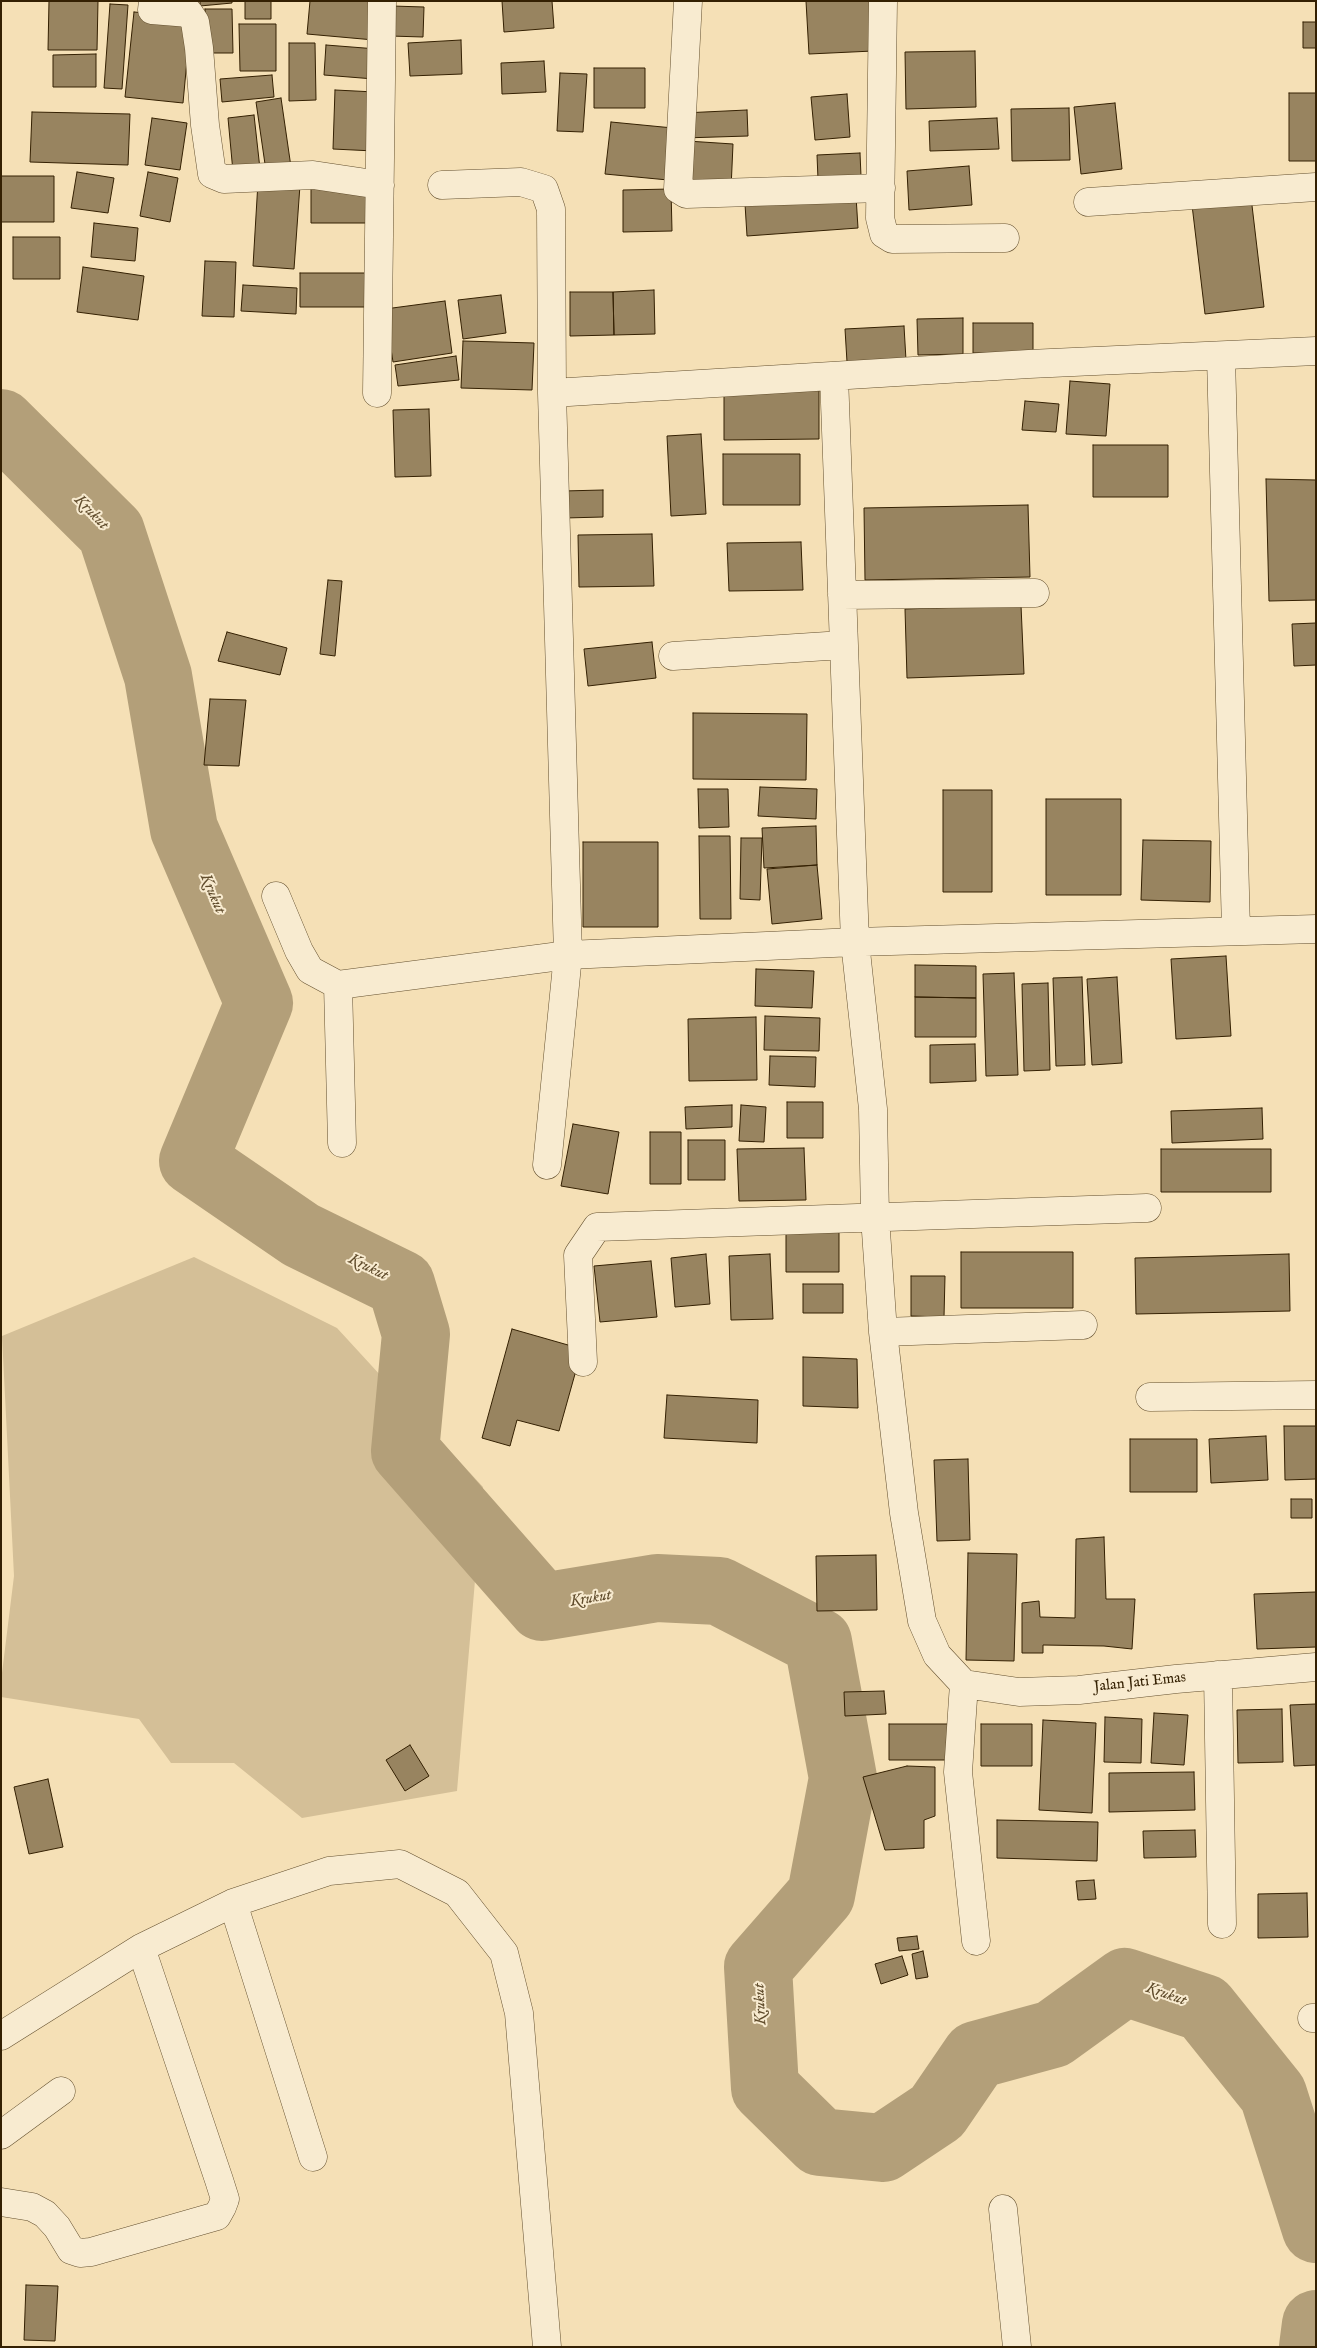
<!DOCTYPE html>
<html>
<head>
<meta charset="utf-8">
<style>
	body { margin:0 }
	#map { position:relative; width:1317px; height:2348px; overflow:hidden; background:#f5e0b6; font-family:"IM FELL English",serif }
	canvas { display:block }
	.frame { position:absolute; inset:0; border:2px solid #342002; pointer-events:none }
</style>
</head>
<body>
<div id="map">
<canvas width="1317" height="2348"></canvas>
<div class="frame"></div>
</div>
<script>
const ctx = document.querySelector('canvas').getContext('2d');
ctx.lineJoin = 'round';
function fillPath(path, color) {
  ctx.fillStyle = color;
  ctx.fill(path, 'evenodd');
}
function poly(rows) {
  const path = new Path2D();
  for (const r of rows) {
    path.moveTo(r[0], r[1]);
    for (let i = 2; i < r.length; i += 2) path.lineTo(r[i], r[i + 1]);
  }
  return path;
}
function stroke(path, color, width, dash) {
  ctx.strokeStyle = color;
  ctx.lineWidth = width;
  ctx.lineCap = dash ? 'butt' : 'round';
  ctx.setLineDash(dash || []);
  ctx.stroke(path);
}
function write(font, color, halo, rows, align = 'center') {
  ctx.font = font + ' "IM FELL English",serif';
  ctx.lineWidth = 4;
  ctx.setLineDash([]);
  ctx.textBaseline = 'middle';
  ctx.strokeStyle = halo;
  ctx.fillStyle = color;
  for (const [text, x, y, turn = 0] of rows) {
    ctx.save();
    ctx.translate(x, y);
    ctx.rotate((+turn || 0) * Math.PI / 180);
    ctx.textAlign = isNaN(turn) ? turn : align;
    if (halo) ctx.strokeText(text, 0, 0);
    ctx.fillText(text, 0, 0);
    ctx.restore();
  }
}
fillPath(poly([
	[194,1257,337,1328,483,1487,457,1791,302,1818,234,1763,171,1763,139,1719,1,1697,1,1681,14,1576,2,1336]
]), '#d4bf97');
stroke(poly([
	[1,423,111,532,158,676,184,829,259,1003,193,1161,301,1235,401,1284,416,1334,405,1451,542,1607,657,1588,719,1591,818,1642,843,1778,821,1895,758,1967,765,2088,820,2142,883,2148,937,2112,976,2055,1053,2034,1125,1982,1204,2008,1273,2094,1316,2229],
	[1313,2347,1316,2324]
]), '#b39f79', 68);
const building = poly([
	[49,1,98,1,97,50,48,50,49,1],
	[200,1,232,1,232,3,200,6,200,1],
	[245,1,271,1,271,19,245,19,245,1],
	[310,1,377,1,374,40,307,34,310,1],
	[502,1,552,1,554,28,504,32,502,1],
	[806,1,871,1,873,51,809,54,806,1],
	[110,4,128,5,122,89,104,88,110,4],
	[392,6,424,7,423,37,390,36,392,6],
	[205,9,232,9,233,53,207,53,205,9],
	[134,12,191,17,183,103,125,97,134,12],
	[1303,22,1316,22,1316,48,1303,48,1303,22],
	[239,24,276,24,276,71,240,71,239,24],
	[461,40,462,74,410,76,408,43,461,40],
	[289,43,315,43,316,100,289,101,289,43],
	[326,45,377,49,374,79,324,75,326,45],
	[975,51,976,107,906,109,905,52,975,51],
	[96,54,96,87,53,87,53,55,96,54],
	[544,61,546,92,502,94,501,63,544,61],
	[594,68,645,68,645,108,594,108,594,68],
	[560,73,587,74,583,132,557,131,560,73],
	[272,75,274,97,222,102,220,79,272,75],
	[335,90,375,92,374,151,333,149,335,90],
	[1289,93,1316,93,1316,161,1289,161,1289,93],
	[847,94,850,137,815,140,811,97,847,94],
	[281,98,291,167,266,171,256,102,281,98],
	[1115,103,1122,169,1081,174,1074,107,1115,103],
	[1069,108,1070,160,1012,161,1011,109,1069,108],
	[747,110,748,136,683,138,683,113,747,110],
	[32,112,130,114,128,165,30,162,32,112],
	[254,115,260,169,233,172,228,118,254,115],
	[152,118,187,123,180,170,145,165,152,118],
	[997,118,999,149,930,151,929,121,997,118],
	[611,122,673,128,668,180,605,174,611,122],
	[687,141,733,144,731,189,684,186,687,141],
	[860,153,861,176,818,179,817,155,860,153],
	[969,166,972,205,909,210,907,171,969,166],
	[77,172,114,178,108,213,71,208,77,172],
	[148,172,178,178,170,222,140,216,148,172],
	[1,176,54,176,54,222,1,222,1,176],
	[258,182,300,185,294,269,253,266,258,182],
	[311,189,372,189,372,223,311,223,311,189],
	[671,189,672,231,623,232,623,190,671,189],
	[856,196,858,228,747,236,745,204,856,196],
	[1251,197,1264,307,1205,314,1192,205,1251,197],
	[94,223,138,228,135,261,91,257,94,223],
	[13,237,60,237,60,279,13,279,13,237],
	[205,261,236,262,234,317,202,316,205,261],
	[83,267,144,276,138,320,77,312,83,267],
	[300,273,366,273,366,307,300,307,300,273],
	[243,285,297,288,296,314,241,311,243,285],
	[654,290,655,334,614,335,613,292,654,290],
	[570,292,613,292,614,335,570,336,570,292],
	[501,295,506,333,463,339,458,300,501,295],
	[445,301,452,353,393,362,385,309,445,301],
	[963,318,963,354,918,355,917,319,963,318],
	[973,323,1033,323,1033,353,973,353,973,323],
	[904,326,906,360,847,362,845,329,904,326],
	[463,341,534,343,532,390,461,388,463,341],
	[456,356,459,380,398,386,395,365,456,356],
	[1070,381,1110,384,1106,436,1066,434,1070,381],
	[819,388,819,439,724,440,724,389,819,388],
	[1025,401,1059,404,1056,432,1022,430,1025,401],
	[429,409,431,476,395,477,393,410,429,409],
	[701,434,706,514,671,516,667,436,701,434],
	[1093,445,1168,445,1168,497,1093,497,1093,445],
	[723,454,800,454,800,505,723,505,723,454],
	[1266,479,1316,480,1316,600,1269,601,1266,479],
	[603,490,603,517,565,518,563,491,603,490],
	[1028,505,1030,577,865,580,864,508,1028,505],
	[652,534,654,586,579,587,578,535,652,534],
	[801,542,803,590,729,591,727,543,801,542],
	[328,580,342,581,335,656,320,654,328,580],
	[1021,605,1024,674,907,678,905,609,1021,605],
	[1316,623,1316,665,1294,666,1292,624,1316,623],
	[227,632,287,648,280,675,218,661,227,632],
	[652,642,656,678,588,686,584,649,652,642],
	[210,699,246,700,239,766,204,765,210,699],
	[693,713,807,714,806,780,693,779,693,713],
	[760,787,817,789,816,819,758,816,760,787],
	[698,789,728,789,729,827,699,828,698,789],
	[943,790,992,790,992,892,943,892,943,790],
	[1046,799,1121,799,1121,895,1046,895,1046,799],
	[816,826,817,865,764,868,762,828,816,826],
	[699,836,730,836,731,919,700,919,699,836],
	[741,838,762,838,760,900,740,899,741,838],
	[1143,840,1211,841,1210,902,1141,900,1143,840],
	[583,842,658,842,658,927,583,927,583,842],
	[817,865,822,919,772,924,767,869,817,865],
	[1226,956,1231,1036,1176,1039,1171,959,1226,956],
	[915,965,976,966,976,998,915,997,915,965],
	[756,969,814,971,812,1008,755,1006,756,969],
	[1014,973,1018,1075,986,1076,983,974,1014,973],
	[1082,977,1085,1065,1056,1066,1053,978,1082,977],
	[1117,977,1122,1063,1092,1065,1087,979,1117,977],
	[1048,983,1050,1070,1024,1071,1022,984,1048,983],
	[915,997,976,998,976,1037,915,1037,915,997],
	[765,1016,820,1018,819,1051,764,1050,765,1016],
	[756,1017,757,1080,689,1081,688,1019,756,1017],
	[975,1044,976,1081,930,1083,930,1045,975,1044],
	[770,1056,816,1057,815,1087,769,1085,770,1056],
	[787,1102,823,1102,823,1138,787,1138,787,1102],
	[732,1105,732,1127,686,1129,685,1107,732,1105],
	[741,1105,766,1107,764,1142,739,1141,741,1105],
	[1262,1108,1263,1139,1172,1143,1171,1111,1262,1108],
	[573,1124,619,1132,608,1194,561,1186,573,1124],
	[650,1132,681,1132,681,1184,650,1184,650,1132],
	[688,1140,725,1140,725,1180,688,1180,688,1140],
	[804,1148,806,1200,739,1201,737,1149,804,1148],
	[1161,1149,1271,1149,1271,1192,1161,1192,1161,1149],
	[786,1225,839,1225,839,1272,786,1272,786,1225],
	[961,1252,1073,1252,1073,1308,961,1308,961,1252],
	[706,1254,710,1304,675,1307,671,1258,706,1254],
	[770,1254,773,1319,731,1320,729,1256,770,1254],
	[1289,1254,1290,1311,1136,1314,1135,1258,1289,1254],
	[651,1261,657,1317,600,1322,594,1266,651,1261],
	[911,1276,945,1276,944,1317,911,1316,911,1276],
	[803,1284,843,1284,843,1313,803,1313,803,1284],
	[512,1329,582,1349,559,1431,517,1420,510,1446,482,1438,512,1329],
	[803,1357,857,1359,858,1408,803,1406,803,1357],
	[667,1395,758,1400,757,1443,664,1438,667,1395],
	[1284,1426,1316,1426,1316,1479,1285,1480,1284,1426],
	[1266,1436,1268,1480,1211,1483,1209,1439,1266,1436],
	[1130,1439,1197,1439,1197,1492,1130,1492,1130,1439],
	[968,1459,970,1540,937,1541,934,1460,968,1459],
	[1291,1499,1312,1499,1312,1518,1291,1518,1291,1499],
	[1104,1537,1106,1599,1135,1599,1132,1649,1104,1646,1043,1645,1043,1653,1022,1653,1022,1603,1039,1601,1040,1617,1075,1618,1076,1539,1104,1537],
	[968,1553,1017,1554,1014,1661,966,1660,968,1553],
	[876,1555,877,1610,817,1611,816,1556,876,1555],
	[1316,1592,1316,1647,1257,1649,1254,1594,1316,1592],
	[884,1691,886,1714,845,1716,844,1692,884,1691],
	[1316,1704,1316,1765,1294,1766,1290,1705,1316,1704],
	[1282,1709,1283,1762,1238,1763,1237,1710,1282,1709],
	[1154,1713,1188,1715,1184,1765,1151,1763,1154,1713],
	[1105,1717,1142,1719,1141,1763,1104,1762,1105,1717],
	[1043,1720,1096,1723,1092,1813,1039,1810,1043,1720],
	[889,1724,948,1724,948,1760,889,1760,889,1724],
	[981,1724,1032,1724,1032,1766,981,1766,981,1724],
	[410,1745,429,1776,405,1791,386,1760,410,1745],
	[907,1766,935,1767,935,1816,924,1820,924,1848,885,1850,863,1777,907,1766],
	[1194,1772,1195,1810,1109,1812,1109,1773,1194,1772],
	[48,1779,63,1847,29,1854,14,1787,48,1779],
	[997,1820,1098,1822,1097,1861,997,1858,997,1820],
	[1195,1830,1196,1857,1144,1858,1143,1831,1195,1830],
	[1094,1880,1096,1899,1078,1900,1076,1881,1094,1880],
	[1307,1893,1308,1937,1258,1938,1258,1894,1307,1893],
	[917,1936,919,1949,899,1951,897,1938,917,1936],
	[923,1951,928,1977,916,1979,912,1954,923,1951],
	[902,1956,908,1975,881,1984,875,1964,902,1956],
	[26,2285,58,2286,55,2341,24,2340,26,2285]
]);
fillPath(building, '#988460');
stroke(building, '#342002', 1);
const street = poly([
	[153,1,152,10,189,13,195,22,199,48,205,125,212,174,224,179,313,175,380,185],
	[688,1,678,189,686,194,881,188],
	[883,1,880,218,884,234,892,239,1005,238],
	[442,185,521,182,544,189,551,209,552,393,568,955,547,1165],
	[1088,202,1316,187],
	[1221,357,1236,930],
	[834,376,855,942,873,1109,875,1217,883,1332,904,1513,922,1621,937,1655,964,1684,958,1772,976,1941],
	[377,393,382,1],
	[552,393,1029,364,1316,351],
	[842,595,1035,593],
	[673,656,843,645],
	[276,896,299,951,310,970,338,985],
	[342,1143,338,985,568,955,855,942,1316,929],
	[883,1332,1083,1325],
	[583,1362,578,1255,597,1227,1147,1208],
	[1150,1397,1316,1395],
	[1218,1675,1222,1924],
	[964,1684,1019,1692,1079,1690,1176,1679,1316,1667],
	[233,1903,313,2157],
	[1312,2018,1316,2018],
	[1,2036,141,1948,233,1903,329,1871,400,1864,457,1893,504,1953,519,2013,547,2347],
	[1,2135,61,2091],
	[1,2202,32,2207,45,2214,57,2227,71,2250,80,2253,91,2252,217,2216,222,2207,225,2199,219,2180,141,1948],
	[1003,2209,1017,2347]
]);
stroke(street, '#64502f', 29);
stroke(street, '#f8ebd0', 28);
write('15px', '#342002', '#f8ebd0', [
	["Jalan Jati Emas",1140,1683,-6]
]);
write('italic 16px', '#604c2c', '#f8ebd0', [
	["Krukut",91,513,46],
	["Krukut",212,894,67],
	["Krukut",368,1268,26],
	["Krukut",591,1599,-10],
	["Krukut",1166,1995,19],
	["Krukut",761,2004,-93]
]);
</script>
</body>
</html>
